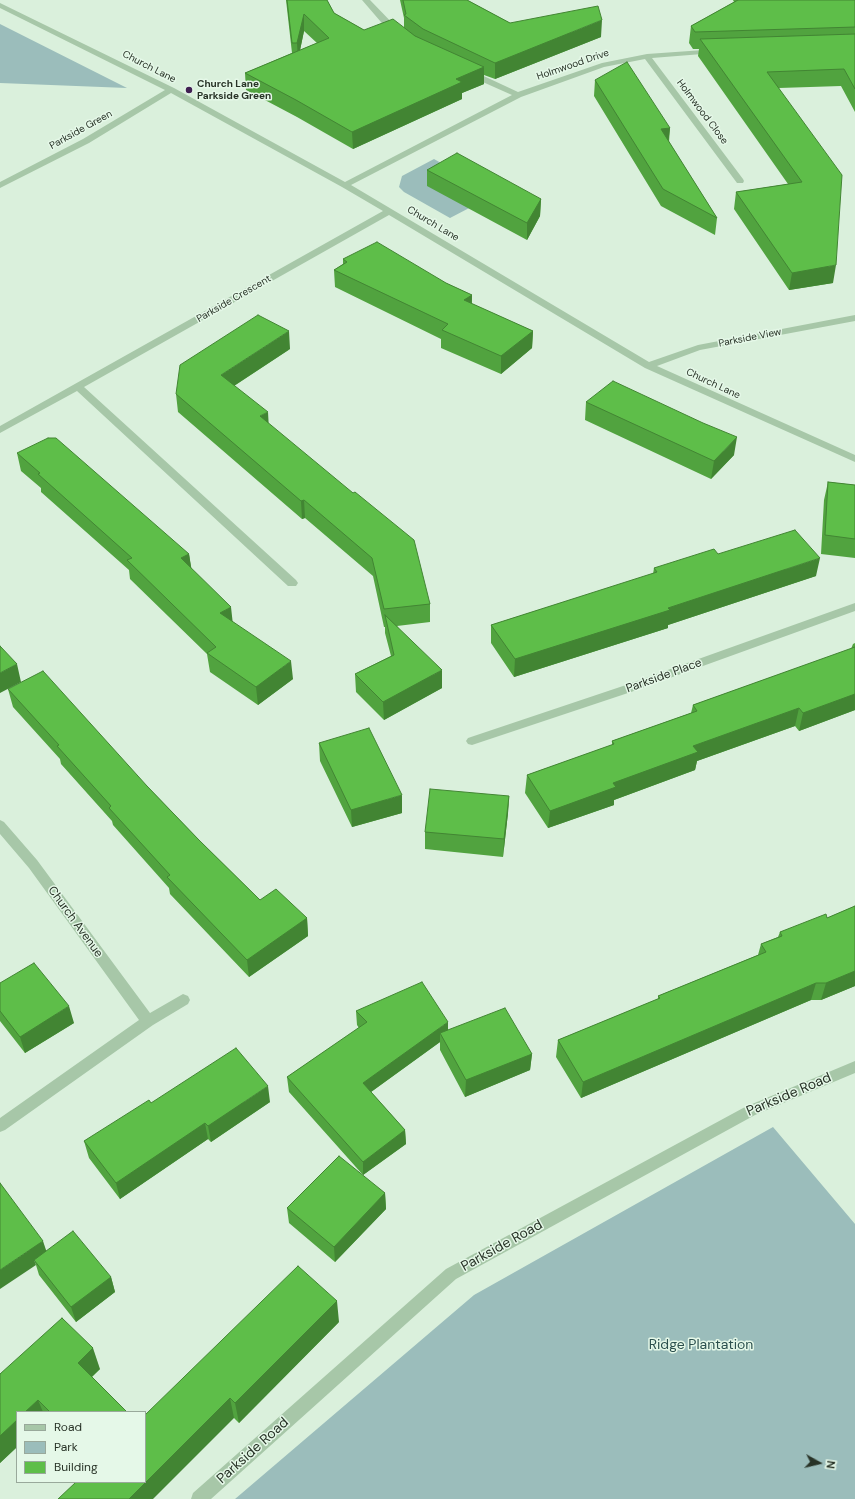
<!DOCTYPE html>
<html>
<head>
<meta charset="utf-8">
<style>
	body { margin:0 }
	#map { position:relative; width:855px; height:1499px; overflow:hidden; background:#daf0dc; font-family:"DM Sans",sans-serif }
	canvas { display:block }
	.legend { position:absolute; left:16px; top:1411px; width:130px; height:72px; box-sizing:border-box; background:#e5f8e8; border:1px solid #99a99b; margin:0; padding:5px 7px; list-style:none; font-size:12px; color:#283327 }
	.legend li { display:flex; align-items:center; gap:8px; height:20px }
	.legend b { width:20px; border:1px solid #99a99b }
	.north { position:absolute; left:799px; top:1443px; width:40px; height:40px; -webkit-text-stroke:3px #e5f8e8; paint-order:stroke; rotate:98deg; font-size:11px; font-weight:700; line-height:16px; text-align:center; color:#283327 }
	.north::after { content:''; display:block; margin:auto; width:14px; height:18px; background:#283327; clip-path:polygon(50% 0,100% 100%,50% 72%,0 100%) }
</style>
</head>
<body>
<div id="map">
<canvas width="855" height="1499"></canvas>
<ul class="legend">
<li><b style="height:5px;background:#a7c7a8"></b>Road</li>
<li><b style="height:11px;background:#9bbdbb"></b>Park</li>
<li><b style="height:11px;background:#5ebe49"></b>Building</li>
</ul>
<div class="north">N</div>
</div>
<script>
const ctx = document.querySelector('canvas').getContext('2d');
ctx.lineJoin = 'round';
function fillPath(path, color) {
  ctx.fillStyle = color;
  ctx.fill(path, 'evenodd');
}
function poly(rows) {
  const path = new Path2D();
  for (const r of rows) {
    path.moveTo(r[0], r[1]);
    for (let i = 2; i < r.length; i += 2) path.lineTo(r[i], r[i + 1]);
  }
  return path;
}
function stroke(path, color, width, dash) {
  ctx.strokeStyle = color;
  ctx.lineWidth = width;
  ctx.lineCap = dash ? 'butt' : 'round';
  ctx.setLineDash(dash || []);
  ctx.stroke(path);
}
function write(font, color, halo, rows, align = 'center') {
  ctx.font = font + ' "DM Sans",sans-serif';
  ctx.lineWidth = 3;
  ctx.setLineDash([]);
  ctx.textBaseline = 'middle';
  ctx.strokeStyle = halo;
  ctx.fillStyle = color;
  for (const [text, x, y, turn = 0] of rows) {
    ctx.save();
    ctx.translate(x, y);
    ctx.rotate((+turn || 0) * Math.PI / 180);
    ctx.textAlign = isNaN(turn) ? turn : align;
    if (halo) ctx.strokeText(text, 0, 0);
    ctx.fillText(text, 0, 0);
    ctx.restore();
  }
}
fillPath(poly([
	[0,24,127,88,0,83],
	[434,159,455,171,498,193,450,218,404,192,399,187,402,176],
	[773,1127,855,1224,855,1499,235,1499,474,1295]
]), '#9bbdbb');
fillPath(poly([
	[362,0,370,0,399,30,399,34,393,34,387,29,362,0],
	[0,3,174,88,345,182,512,95,467,75,467,71,473,71,518,92,602,63,647,54,718,49,718,53,715,53,652,58,743,179,744,181,743,183,737,183,645,59,604,67,521,97,351,185,649,362,698,345,855,315,855,321,700,350,657,366,855,455,855,462,645,368,389,215,84,387,296,580,298,583,296,586,288,586,77,391,0,433,0,426,383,211,342,187,171,93,89,143,0,188,0,182,83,139,165,90,0,8,0,3],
	[855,603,855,611,631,692,472,745,468,744,466,741,468,738,623,686,855,603],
	[0,820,4,822,37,860,150,1013,183,994,188,996,190,1000,188,1004,153,1025,5,1130,0,1132,0,1118,139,1020,29,868,0,834,0,820],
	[855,1061,855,1073,755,1115,456,1279,211,1499,191,1499,193,1493,446,1269,745,1107,855,1061]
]), '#a7c7a8');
fillPath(poly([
	[286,0,327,0,334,13,364,30,404,27,404,18,400,0,467,0,510,23,601,37,495,79,484,75,484,84,462,93,462,99,353,149,297,117,246,90,245,73,292,53],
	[304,31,317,43,300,50],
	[733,0,855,0,855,112,841,86,779,88,833,283,789,290,734,209,736,192,788,184,698,56,699,49,693,49,689,43,691,26,734,2],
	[595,80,670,128,669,142,717,218,715,235,661,206,594,96],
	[427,170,541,199,540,216,527,240,427,186],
	[343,259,446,283,472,295,472,304,533,331,532,348,501,374,441,348,441,339,335,287,334,270,343,264],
	[290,349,234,386,430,604,430,622,397,626,442,688,384,720,356,692,355,674,391,656,385,633,385,627,384,627,373,576,305,518,302,519,178,412,176,394],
	[586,402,734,455,711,479,585,420],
	[17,453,189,554,191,568,233,622,293,679,258,705,210,672,207,654,130,579,129,570,41,492,41,488,21,471],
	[828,482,855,485,855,558,821,554,824,500],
	[718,554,816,576,668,625,668,628,514,677,491,643,491,625,653,574,654,568],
	[855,643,855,710,799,731,795,726,697,761,695,770,614,800,614,805,548,828,525,793,527,775,612,745,612,741,691,713,693,705,851,649,853,644],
	[8,689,147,786,199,840,260,900,307,918,308,936,249,977,170,894,169,888,113,825,112,821,61,764,60,759,13,707],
	[319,743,402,813,352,827,320,761],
	[509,796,508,813,503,857,425,849,425,832],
	[855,906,855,986,821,1000,811,1000,581,1098,556,1057,558,1040,658,999,658,996,758,955,761,944,778,937,780,932,827,918],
	[0,983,74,1023,25,1053,0,1021],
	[356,1011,448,1030,532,1054,530,1070,465,1097,440,1050,440,1042,371,1092,405,1130,406,1144,363,1175,289,1092,287,1077,359,1028,357,1025],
	[270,1102,211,1142,208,1139,120,1199,89,1158,84,1141,151,1103],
	[0,1183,46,1251,111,1277,115,1292,76,1322,39,1275,36,1265],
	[385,1193,386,1209,335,1262,289,1223,287,1208],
	[339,1322,239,1423,234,1418,145,1415],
	[100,1369,92,1377,127,1412,17,1412,17,1447,0,1463,0,1374]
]), '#51a33f');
fillPath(poly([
	[304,14,304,31,298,60,297,43],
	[602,20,601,37,495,79,495,63],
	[484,67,484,84,462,93,462,99,353,149,352,132,456,79],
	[670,128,668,144,661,129],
	[541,199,540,216,527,240,527,223],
	[836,265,833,283,789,290,792,273],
	[472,295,471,312,464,300],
	[289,331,290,349,223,393,221,375],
	[533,331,532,348,501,374,501,356],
	[268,412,269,430,260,416],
	[737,437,734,455,711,479,714,461],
	[304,500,305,518,302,519,301,501],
	[189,554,192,572,181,558],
	[820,558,816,576,668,625,668,628,514,677,515,659,668,608],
	[231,607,233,625,220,613],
	[291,661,293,679,258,705,256,687],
	[17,664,21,682,0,693,0,673],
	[442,670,442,688,384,720,383,702],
	[855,694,855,710,799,731,803,713],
	[799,708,795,726,697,761,695,770,614,800,614,805,548,828,550,811,613,783,693,746],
	[402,795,402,813,352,827,351,810],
	[509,796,508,813,503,857,504,839],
	[307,918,308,936,249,977,247,960],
	[855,971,855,986,821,1000,826,983],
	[816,983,811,1000,581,1098,583,1082],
	[69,1006,74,1023,25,1053,20,1037],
	[448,1022,448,1037,440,1033,440,1042,364,1097,363,1083],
	[532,1054,530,1070,465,1097,466,1080],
	[268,1086,270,1102,211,1142,208,1126],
	[205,1123,208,1139,120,1199,116,1183],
	[405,1130,406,1144,363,1175,363,1162],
	[385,1193,386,1209,335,1262,334,1247],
	[43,1241,48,1256,34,1260,36,1265,0,1289,0,1270],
	[111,1277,115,1292,76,1322,71,1307],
	[337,1301,339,1322,239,1423,235,1403],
	[93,1348,100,1369,85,1383,78,1363],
	[230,1398,234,1418,153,1499,129,1499],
	[38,1400,43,1412,25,1412],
	[17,1420,17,1447,0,1463,0,1436]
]), '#428533');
const building = poly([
	[287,0,327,0,334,13,364,30,393,19,415,36,484,67,456,79,462,82,352,132,296,100,245,73,329,38,304,14,297,43,292,43,287,0],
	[403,0,467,0,510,23,598,6,602,20,495,63,423,29,404,15,406,14,403,0],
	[738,0,855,0,855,27,695,32,691,26,738,0],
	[855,34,855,89,844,69,767,72,842,175,836,265,792,273,736,192,802,182,700,39,855,34],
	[627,62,670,128,661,129,717,218,663,189,595,80,627,62],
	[457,153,541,199,527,223,427,170,457,153],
	[377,242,446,283,472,295,464,300,533,331,501,356,442,330,448,324,334,270,347,262,343,259,377,242],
	[258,315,289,331,221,375,268,412,260,416,353,493,355,492,414,540,430,604,384,609,372,558,304,500,301,501,176,394,180,365,258,315],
	[613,381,703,423,737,437,714,461,586,402,613,381],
	[48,438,56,438,189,554,181,558,231,607,220,613,291,661,256,687,207,653,216,647,127,560,132,558,38,474,40,473,17,453,48,438],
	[828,482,855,485,855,539,825,535,828,482],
	[795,530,820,558,668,608,670,610,515,659,491,625,657,572,654,568,714,549,718,554,795,530],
	[385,615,442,670,383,702,355,674,394,655,385,615],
	[0,646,17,664,0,673,0,646],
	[855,647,855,694,803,713,799,708,693,746,698,752,613,783,616,787,550,811,527,775,614,744,612,741,697,711,693,705,855,647],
	[43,671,147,786,199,840,260,900,276,889,307,918,247,960,167,877,170,875,109,808,111,806,57,746,59,745,8,689,43,671],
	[369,728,402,795,351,810,319,743,369,728],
	[430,789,509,796,504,839,425,832,430,789],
	[855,906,855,971,826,983,816,983,583,1082,558,1040,660,998,658,996,766,952,761,944,782,936,780,932,826,914,827,918,855,906],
	[34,963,69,1006,20,1037,0,1011,0,983,34,963],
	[422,982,448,1022,363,1083,405,1130,363,1162,287,1077,367,1022,356,1011,422,982],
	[505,1008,532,1054,466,1080,440,1033,505,1008],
	[236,1048,268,1086,208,1126,205,1123,116,1183,84,1141,149,1100,151,1103,236,1048],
	[339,1156,385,1193,334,1247,287,1208,339,1156],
	[0,1183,43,1241,0,1270,0,1183],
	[73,1231,111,1277,71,1307,34,1260,73,1231],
	[298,1266,337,1301,235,1403,230,1398,129,1499,58,1499,76,1482,145,1482,145,1415,298,1266],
	[62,1318,93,1348,78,1363,127,1412,50,1412,38,1400,25,1412,17,1412,17,1420,0,1436,0,1374,62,1318]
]);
fillPath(building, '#5ebe49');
stroke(building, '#428533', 1);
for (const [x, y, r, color] of [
	[189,90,4,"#401f52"]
]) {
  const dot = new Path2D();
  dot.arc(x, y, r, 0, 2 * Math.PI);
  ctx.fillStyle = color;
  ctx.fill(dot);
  stroke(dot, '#e5f8e8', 1.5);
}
write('10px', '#283327', '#e5f8e8', [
	["Holmwood Drive",573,65,-19],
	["Church Lane",149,67,27],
	["Holmwood Close",702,112,53],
	["Parkside Green",81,130,-29],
	["Church Lane",433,224,31],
	["Parkside Crescent",234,299,-30],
	["Parkside View",750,338,-11],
	["Church Lane",713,384,25]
]);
write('bold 10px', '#283327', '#e5f8e8', [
	["Church Lane",197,84],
	["Parkside Green",197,96]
], 'left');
write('12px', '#283327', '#e5f8e8', [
	["Parkside Place",664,676,-20],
	["Church Avenue",75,922,54]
]);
write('14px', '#283327', '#e5f8e8', [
	["Parkside Road",789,1095,-23],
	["Parkside Road",502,1246,-29],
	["Parkside Road",253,1451,-42]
]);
write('14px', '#2c504e', '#e5f8e8', [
	["Ridge Plantation",701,1345]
]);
</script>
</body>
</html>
